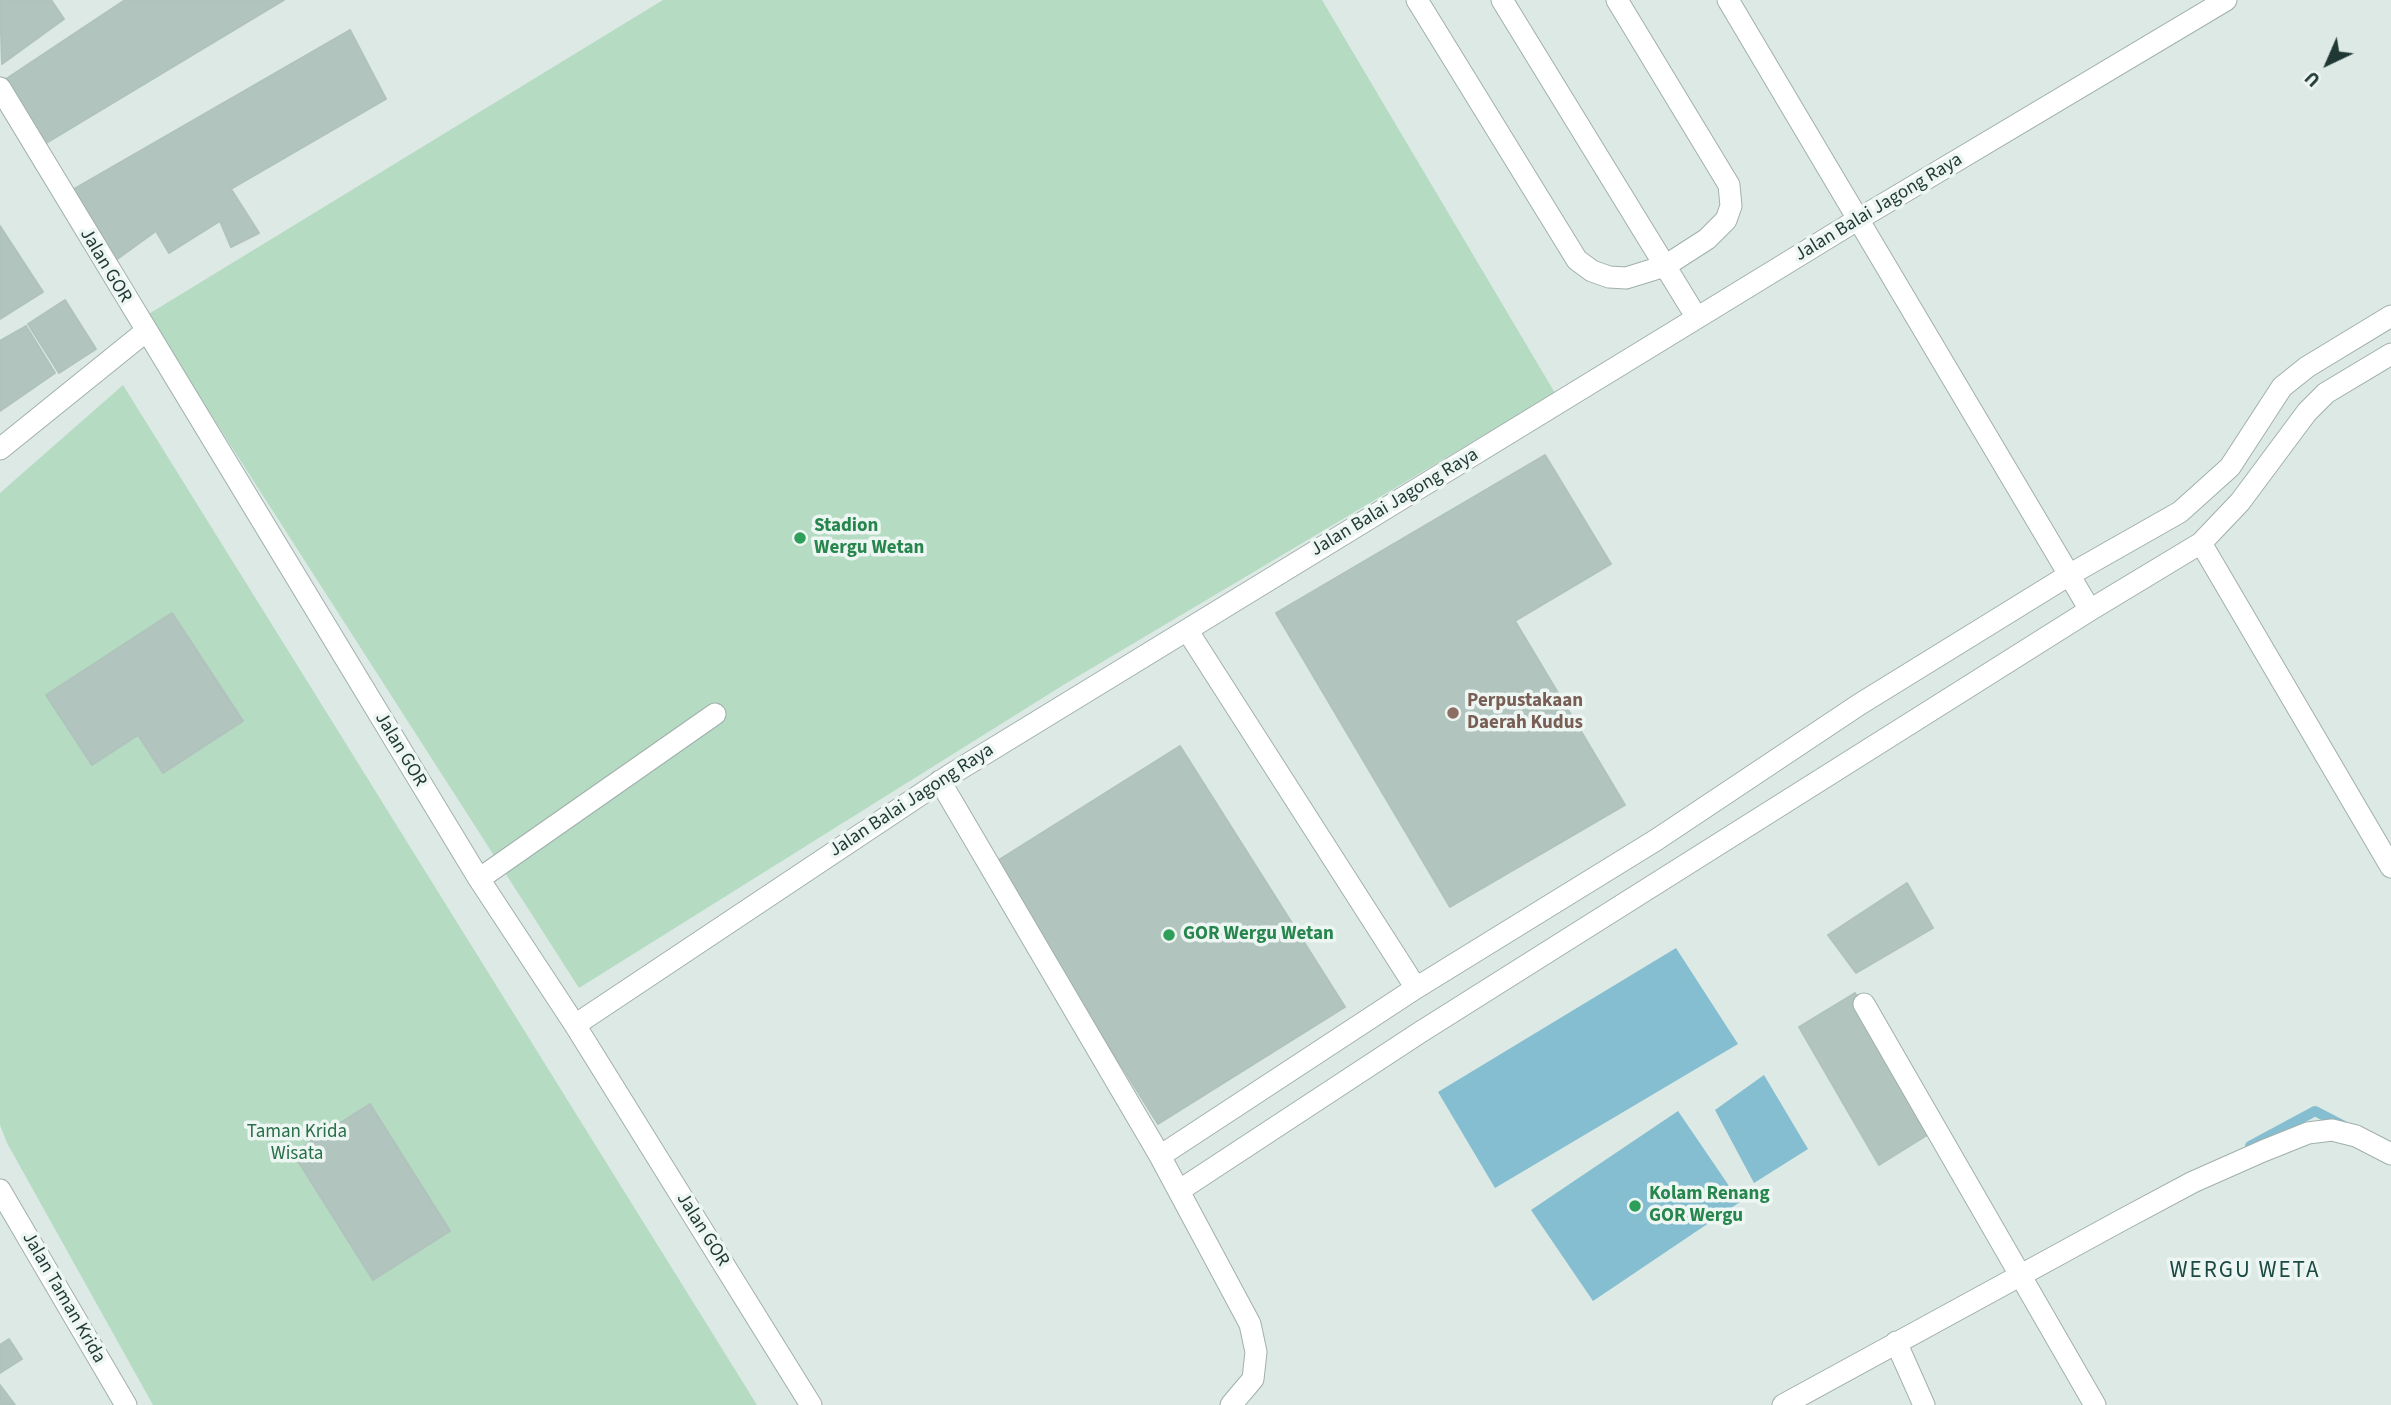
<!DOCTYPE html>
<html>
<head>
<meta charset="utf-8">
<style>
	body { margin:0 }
	#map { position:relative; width:2391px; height:1405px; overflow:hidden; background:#dde9e5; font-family:"Source Sans 3",sans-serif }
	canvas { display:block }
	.north { position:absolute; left:2293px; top:28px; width:70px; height:70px; -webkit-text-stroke:5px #edf6f2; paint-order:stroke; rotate:224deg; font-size:19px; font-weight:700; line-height:28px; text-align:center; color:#1f3833 }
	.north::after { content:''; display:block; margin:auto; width:24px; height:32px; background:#1f3833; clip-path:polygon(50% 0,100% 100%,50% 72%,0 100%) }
</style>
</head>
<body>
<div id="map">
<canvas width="2391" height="1405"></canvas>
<div class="north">U</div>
</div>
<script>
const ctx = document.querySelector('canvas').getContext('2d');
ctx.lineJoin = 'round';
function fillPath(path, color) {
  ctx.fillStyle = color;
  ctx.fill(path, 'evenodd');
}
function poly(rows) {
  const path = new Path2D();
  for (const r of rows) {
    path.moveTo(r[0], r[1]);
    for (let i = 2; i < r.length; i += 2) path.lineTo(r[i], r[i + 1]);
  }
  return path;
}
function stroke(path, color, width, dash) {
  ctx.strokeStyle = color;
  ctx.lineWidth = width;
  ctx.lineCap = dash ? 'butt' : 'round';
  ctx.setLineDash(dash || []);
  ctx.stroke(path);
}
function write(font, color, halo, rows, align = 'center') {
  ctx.font = font + ' "Source Sans 3",sans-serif';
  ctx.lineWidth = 7;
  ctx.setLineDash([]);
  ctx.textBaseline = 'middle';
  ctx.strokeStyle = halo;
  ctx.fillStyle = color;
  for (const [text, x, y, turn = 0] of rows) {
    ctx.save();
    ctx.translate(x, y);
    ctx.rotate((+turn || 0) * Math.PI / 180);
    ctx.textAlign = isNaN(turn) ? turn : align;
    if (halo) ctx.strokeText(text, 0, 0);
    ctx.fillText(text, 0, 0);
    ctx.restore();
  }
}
fillPath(poly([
	[663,0,1322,0,1555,393,1065,684,579,988,147,315],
	[123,385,757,1405,153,1405,7,1143,0,1125,0,493]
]), '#b5dbc2');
fillPath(poly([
	[1676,948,1738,1044,1495,1188,1438,1092],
	[1764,1075,1808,1149,1754,1183,1715,1110],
	[1678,1111,1740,1202,1593,1301,1531,1210]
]), '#84bed0');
stroke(poly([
	[2250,1146,2315,1111,2344,1126]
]), '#84bed0', 10);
const building = poly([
	[0,0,51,0,64,19,2,64,0,0],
	[125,0,284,0,43,145,3,81,125,0],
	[350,30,386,99,231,189,259,233,231,247,220,221,169,253,156,231,109,265,67,193,350,30],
	[0,226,43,292,0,319,0,226],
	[65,300,96,349,59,373,28,324,65,300],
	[26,326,55,373,0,411,0,341,26,326],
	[1545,455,1611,564,1515,621,1625,805,1450,907,1276,613,1545,455],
	[172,613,243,721,163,773,138,735,92,765,46,695,172,613],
	[1180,746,1345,1007,1158,1124,994,863,1180,746],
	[1907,883,1933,928,1856,973,1828,935,1907,883],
	[1855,993,1932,1132,1879,1165,1799,1027,1855,993],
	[370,1104,450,1231,373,1280,293,1153,370,1104],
	[9,1339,22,1359,0,1373,0,1345,9,1339],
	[0,1385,15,1405,0,1405,0,1385]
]);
fillPath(building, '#b2c4be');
stroke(building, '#b0c2bc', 2);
const minor = poly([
	[1417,0,1577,260,1592,271,1609,277,1626,278,1665,266,1707,239,1726,220,1731,206,1729,185,1617,0],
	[1502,0,1697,318],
	[1728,0,2090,610],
	[0,88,479,879,575,1025,811,1405],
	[0,449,145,332],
	[2201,543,2391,867],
	[1187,630,1416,988],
	[940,781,1160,1156,1250,1324,1256,1352,1253,1379,1231,1405],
	[479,879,715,714],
	[1864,1004,2095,1405],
	[575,1025,950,775,1857,220,2226,0],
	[1160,1156,1416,988,1656,840,1860,704,2069,575,2180,512,2230,467,2282,387,2307,367,2391,316],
	[0,1190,126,1405],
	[1180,1190,1419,1033,2090,610,2201,543,2240,502,2307,412,2326,393,2391,354],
	[1896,1342,1924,1405],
	[1783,1405,2120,1221,2193,1182,2263,1151,2308,1133,2332,1130,2356,1136,2391,1154]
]);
stroke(minor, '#a0b0ac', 23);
stroke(minor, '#fff', 21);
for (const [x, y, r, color] of [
	[800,538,7,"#2e9e5b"],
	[1453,713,7,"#8d6e63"],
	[1169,935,7,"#2e9e5b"],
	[1635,1206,7,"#2e9e5b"]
]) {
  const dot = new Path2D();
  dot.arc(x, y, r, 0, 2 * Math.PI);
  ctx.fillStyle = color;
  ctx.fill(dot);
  stroke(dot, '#edf6f2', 2.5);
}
write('19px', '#1f3833', '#edf6f2', [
	["Jalan Balai Jagong Raya",1879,208,-31],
	["Jalan GOR",105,266,59],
	["Jalan Balai Jagong Raya",1395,503,-31],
	["Jalan GOR",400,750,59],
	["Jalan Balai Jagong Raya",912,801,-33],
	["Jalan GOR",702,1230,58],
	["Jalan Taman Krida",63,1298,60]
]);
write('bold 19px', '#27864d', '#edf6f2', [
	["Stadion",814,527],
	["Wergu Wetan",814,549],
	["GOR Wergu Wetan",1183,935],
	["Kolam Renang",1649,1195],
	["GOR Wergu",1649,1217]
], 'left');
write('bold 19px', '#785e54', '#edf6f2', [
	["Perpustakaan",1467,702],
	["Daerah Kudus",1467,724]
], 'left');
write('19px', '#296f4a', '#edf6f2', [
	["Taman Krida",297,1133],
	["Wisata",297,1155]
]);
ctx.letterSpacing = '2px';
write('23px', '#1b4a42', '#edf6f2', [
	["WERGU WETA",2245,1272]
]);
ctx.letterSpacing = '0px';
</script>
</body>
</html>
